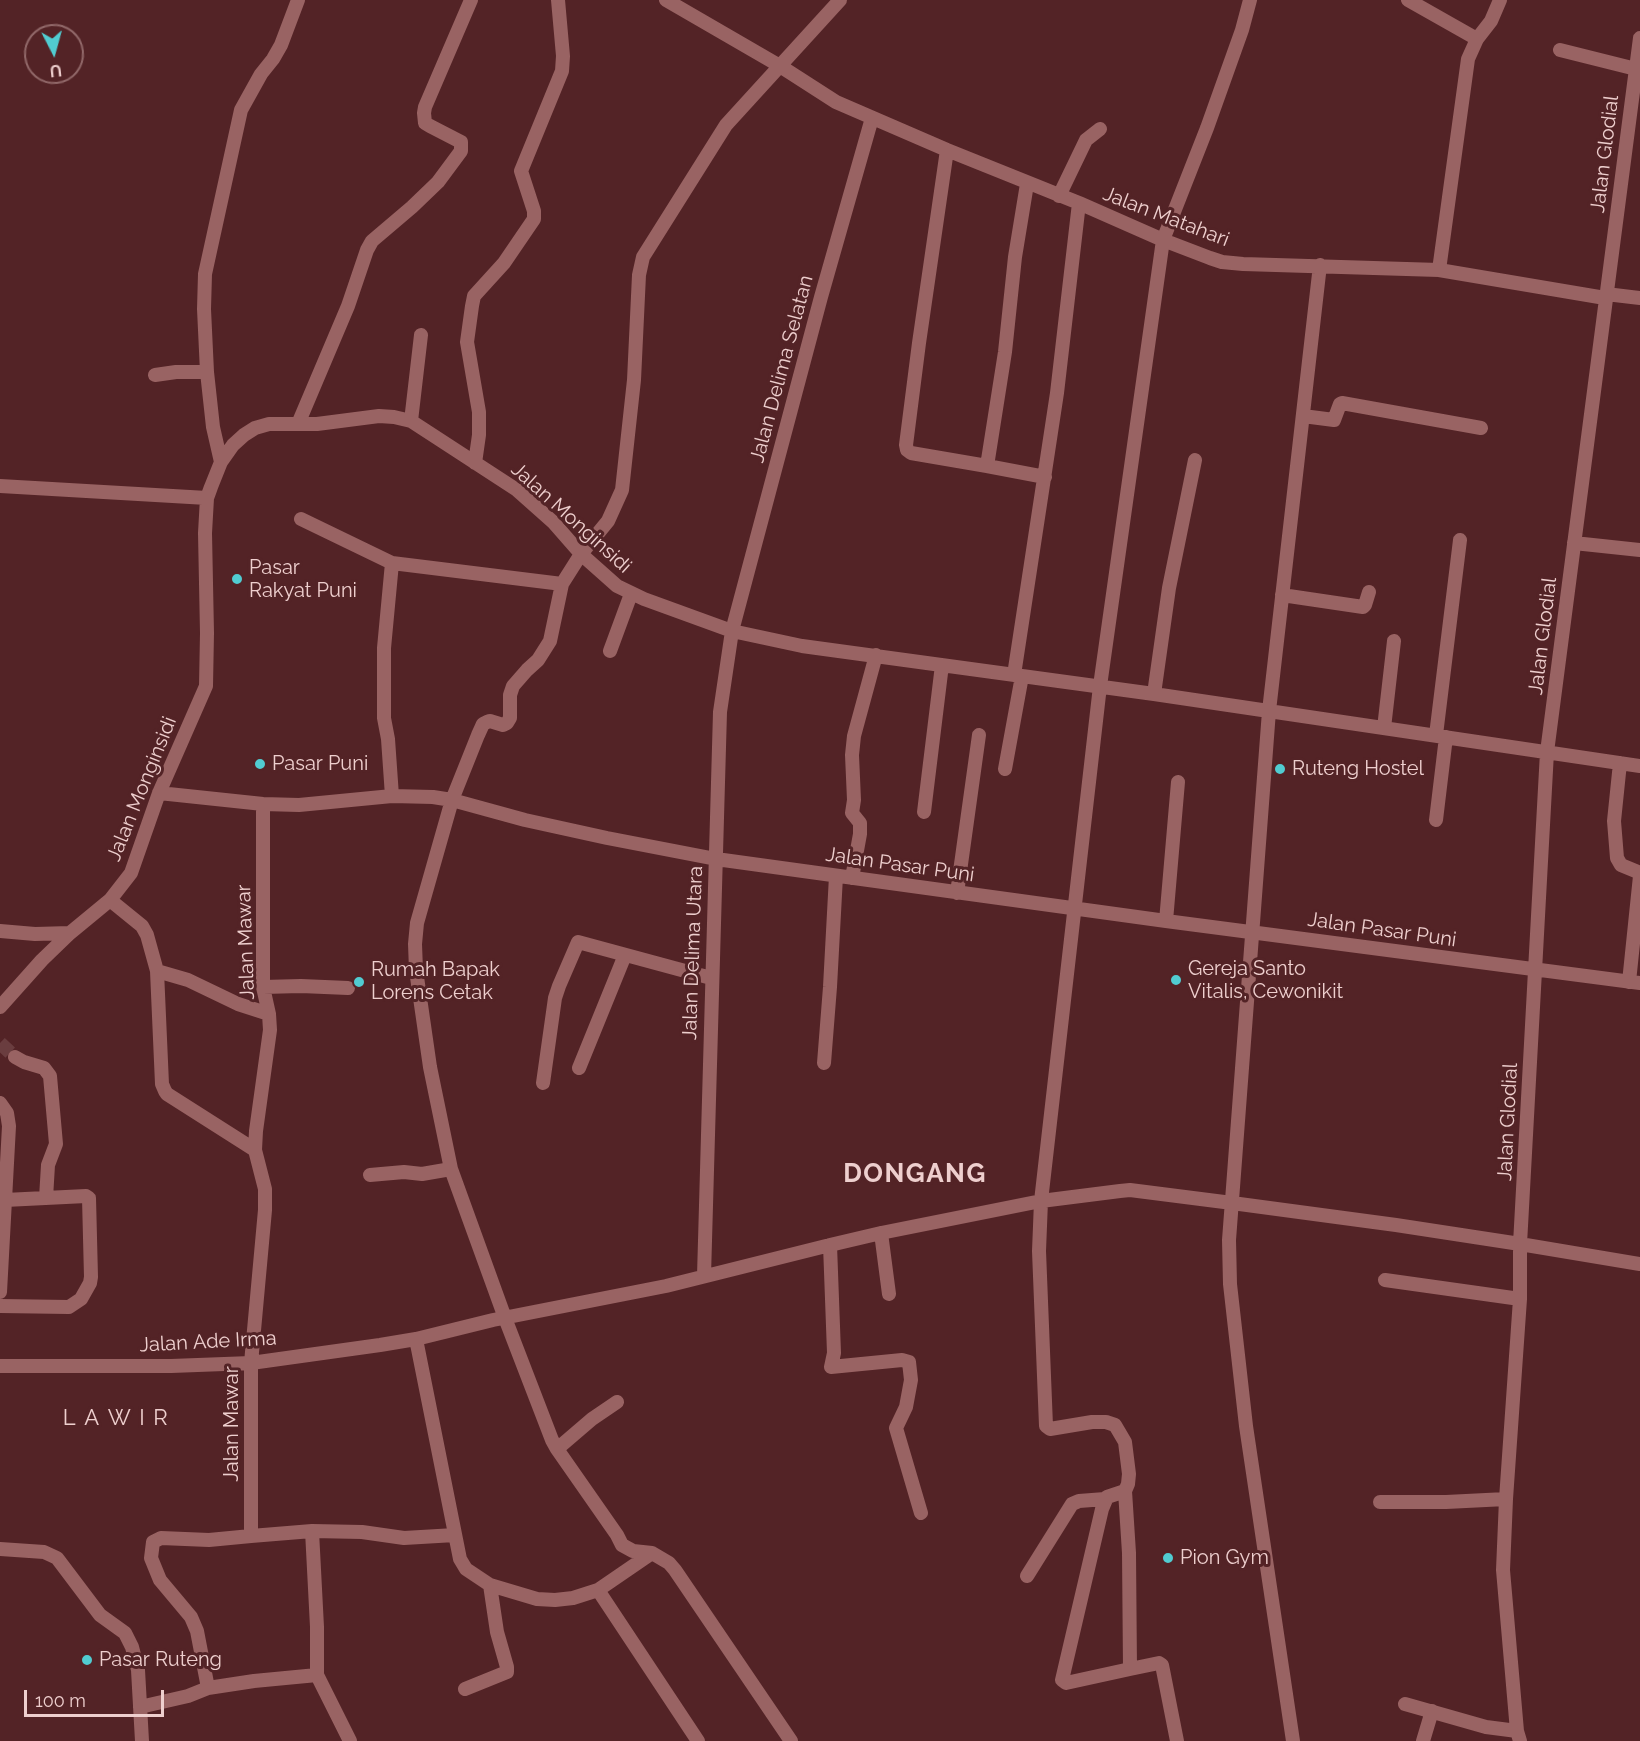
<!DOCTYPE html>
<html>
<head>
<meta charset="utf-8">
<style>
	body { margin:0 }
	#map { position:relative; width:1640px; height:1741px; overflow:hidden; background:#532326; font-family:Raleway,sans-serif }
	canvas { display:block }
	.north { position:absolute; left:24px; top:24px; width:60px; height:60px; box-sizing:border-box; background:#532326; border:2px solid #916869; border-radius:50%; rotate:174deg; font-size:16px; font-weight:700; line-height:24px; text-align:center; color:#eecfce }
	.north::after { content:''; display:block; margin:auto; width:21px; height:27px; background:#51ccd1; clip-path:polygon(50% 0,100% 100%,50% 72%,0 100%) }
	.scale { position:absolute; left:24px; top:1690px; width:140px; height:27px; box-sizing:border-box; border:3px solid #eecfce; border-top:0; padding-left:8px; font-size:18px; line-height:21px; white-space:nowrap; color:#eecfce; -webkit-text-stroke:4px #532326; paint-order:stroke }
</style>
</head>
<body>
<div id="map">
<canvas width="1640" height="1741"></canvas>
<div class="north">U</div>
<div class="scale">100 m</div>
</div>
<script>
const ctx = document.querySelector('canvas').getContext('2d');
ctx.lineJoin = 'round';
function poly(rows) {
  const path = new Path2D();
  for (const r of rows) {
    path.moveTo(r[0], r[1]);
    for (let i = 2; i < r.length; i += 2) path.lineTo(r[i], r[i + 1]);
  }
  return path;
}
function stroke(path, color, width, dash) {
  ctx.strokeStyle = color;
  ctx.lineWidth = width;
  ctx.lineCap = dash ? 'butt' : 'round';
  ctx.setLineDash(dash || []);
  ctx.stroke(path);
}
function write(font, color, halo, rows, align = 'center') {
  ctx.font = font + ' Raleway,sans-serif';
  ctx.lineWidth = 6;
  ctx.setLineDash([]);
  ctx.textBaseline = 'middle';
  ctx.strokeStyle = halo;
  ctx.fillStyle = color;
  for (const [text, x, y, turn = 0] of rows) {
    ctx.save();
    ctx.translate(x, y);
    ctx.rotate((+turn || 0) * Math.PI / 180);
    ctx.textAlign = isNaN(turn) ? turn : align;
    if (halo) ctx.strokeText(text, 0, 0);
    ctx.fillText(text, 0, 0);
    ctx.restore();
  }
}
stroke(poly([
	[0,1043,15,1057]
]), '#6a3d3f', 14, [14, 7]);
stroke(poly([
	[666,0,780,66,836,102,947,150,1079,203,1163,240,1210,258,1222,262,1243,264,1439,270,1605,298],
	[1408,0,1477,39],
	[1560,50,1636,69],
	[947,150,919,343,906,445,907,450,911,453,987,466],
	[1027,184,1015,257,1005,352,987,466,1045,477],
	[1059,196,1086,140,1100,129],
	[1439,270,1468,59,1477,39,1491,21,1500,0],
	[1606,294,1640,298],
	[155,375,176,372,207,372],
	[1303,416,1334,420,1340,404,1342,403,1481,428],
	[411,421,421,335],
	[298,424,348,306,367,250,372,241,412,207,438,182,461,151,461,142,430,126,425,123,424,113,425,107,471,0],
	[221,462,213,427,207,372,204,309,205,274,241,110,261,74,273,59,281,45,298,0],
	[475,463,479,435,479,412,467,342,472,306,474,296,504,263,534,219,534,211,521,171,562,71,563,56,558,0],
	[0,486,207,498],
	[301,519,392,563,562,584],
	[1574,543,1640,550],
	[1282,595,1363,607,1365,605,1369,592],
	[610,651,631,594],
	[1014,675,1057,393,1079,203],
	[1154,694,1169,588,1195,460],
	[1384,728,1394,641],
	[1436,735,1460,540],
	[1620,763,1614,821,1617,858,1621,865,1638,872,1640,876],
	[1005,769,1022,676],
	[159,793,263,804,299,805,392,796,433,797,452,800,525,820,607,838,716,859,1166,921,1640,983],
	[392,796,388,739,384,718,384,648,392,563],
	[924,812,942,665],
	[1436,820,1446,737],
	[852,878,860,834,860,823,852,813,854,800,852,755,854,736,876,655],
	[957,893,979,735],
	[110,900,142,926,147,935,157,971,188,980,238,1004,269,1014],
	[1166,921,1178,782],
	[0,931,35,934,70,933],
	[157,971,162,1084,165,1091,167,1094,255,1150],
	[1629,982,1640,876],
	[263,987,301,986,348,988],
	[0,1007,42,960,70,933,110,900,131,873,159,793,206,686,207,633,205,533,207,498,211,487,221,462,233,445,244,435,255,428,269,424,317,424,379,416,394,417,411,421,517,490,553,522,581,554,617,586,644,599,732,631,802,646,1154,694,1640,766],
	[15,1057,24,1062,44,1068,50,1076,56,1144,48,1165,46,1198],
	[824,1063,830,987,836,876],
	[579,1068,625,955],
	[543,1083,555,998,559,986,578,942,711,978],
	[0,1103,7,1113,9,1126,0,1292],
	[370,1175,404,1172,422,1174,451,1169],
	[881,1233,889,1294],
	[830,1245,834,1353,831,1367,902,1360,909,1362,911,1380,906,1407,896,1428,921,1513],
	[704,1276,720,712,732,631,821,297,872,118],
	[1385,1280,1520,1299],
	[0,1306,69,1307,81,1299,90,1283,91,1277,89,1198,86,1196,5,1200],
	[416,1339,460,1559,466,1569,490,1585,537,1599,555,1600,573,1598,598,1590,652,1553,669,1563,675,1570,791,1741],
	[0,1366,171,1366,251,1363,380,1345,416,1339,493,1320,666,1286,830,1245,881,1233,1041,1201,1120,1191,1130,1190,1232,1203,1396,1225,1520,1244,1640,1264],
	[557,1449,592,1419,617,1402],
	[1125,1491,1107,1497,1102,1509,1062,1680,1066,1683,1130,1669],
	[1380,1502,1446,1502,1506,1499],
	[312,1531,362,1532,404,1538,455,1535],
	[251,1536,312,1531,317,1627,317,1675],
	[0,1549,44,1552,57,1558,100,1615,125,1633,132,1647,138,1670,142,1741],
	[652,1553,633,1551,622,1545,617,1535,557,1449,552,1440,505,1318,451,1169,430,1067,416,970,415,944,417,923,452,800,478,735,483,724,487,722,490,721,503,725,507,723,510,718,510,695,513,686,527,670,538,660,550,641,562,584,581,554,608,521,622,490,634,380,639,275,643,257,726,125,840,0],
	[1027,1576,1072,1504,1079,1501,1105,1499],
	[598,1590,698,1741],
	[208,1688,254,1681,317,1675,350,1741],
	[465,1689,507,1672,507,1667,497,1632,490,1585],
	[1405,1704,1486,1727,1517,1731],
	[140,1707,188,1696,208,1688,197,1631,191,1617,160,1580,151,1558,153,1542,161,1538,209,1540,251,1536,251,1363,265,1210,265,1189,255,1150,256,1131,270,1030,269,1014,263,987,263,804],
	[1177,1741,1162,1665,1159,1663,1130,1669,1129,1553,1125,1491,1128,1484,1129,1474,1125,1442,1115,1425,1106,1422,1092,1422,1050,1429,1046,1426,1039,1251,1041,1201,1100,686,1163,240,1207,128,1242,30,1250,0],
	[1293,1741,1246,1426,1230,1284,1229,1240,1269,711,1320,265],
	[1423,1741,1432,1711],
	[1520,1741,1517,1731,1503,1570,1506,1499,1520,1299,1520,1244,1547,752,1640,38]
]), '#996363', 14);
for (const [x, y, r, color] of [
	[237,579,6,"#51ccd1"],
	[260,764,6,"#51ccd1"],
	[1280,769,6,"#51ccd1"],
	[1176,980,6,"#51ccd1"],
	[359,982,6,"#51ccd1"],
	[1168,1558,6,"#51ccd1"],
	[87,1660,6,"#51ccd1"]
]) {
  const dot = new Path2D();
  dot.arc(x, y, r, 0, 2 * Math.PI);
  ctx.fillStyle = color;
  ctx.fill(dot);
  stroke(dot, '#532326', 2);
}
write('20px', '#eecfce', '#532326', [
	["Jalan Glodial",1605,154,-83],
	["Jalan Matahari",1166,217,21],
	["Jalan Delima Selatan",782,369,-75],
	["Jalan Monginsidi",571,518,42],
	["Jalan Glodial",1543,636,-83],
	["Jalan Monginsidi",142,789,-68],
	["Jalan Pasar Puni",900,865,8],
	["Jalan Pasar Puni",1382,930,8],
	["Jalan Mawar",246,942,-92],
	["Jalan Delima Utara",693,953,-88],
	["Jalan Glodial",1508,1122,-87],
	["Jalan Ade Irma",208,1342,-3],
	["Jalan Mawar",232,1424,-90]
]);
write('20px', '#eecfce', '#532326', [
	["Pasar",249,568],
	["Rakyat Puni",249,591],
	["Pasar Puni",272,764],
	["Ruteng Hostel",1292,769],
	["Gereja Santo",1188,969],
	["Vitalis, Cewonikit",1188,992],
	["Rumah Bapak",371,970],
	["Lorens Cetak",371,993],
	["Pion Gym",1180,1558],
	["Pasar Ruteng",99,1660]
], 'left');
ctx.letterSpacing = '1.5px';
write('22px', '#eecfce', '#532326', [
	["L A W I R",116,1418]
]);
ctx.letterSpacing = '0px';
ctx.letterSpacing = '1.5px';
write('bold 26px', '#eecfce', '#532326', [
	["DONGANG",915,1174]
]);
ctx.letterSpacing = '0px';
</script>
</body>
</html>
